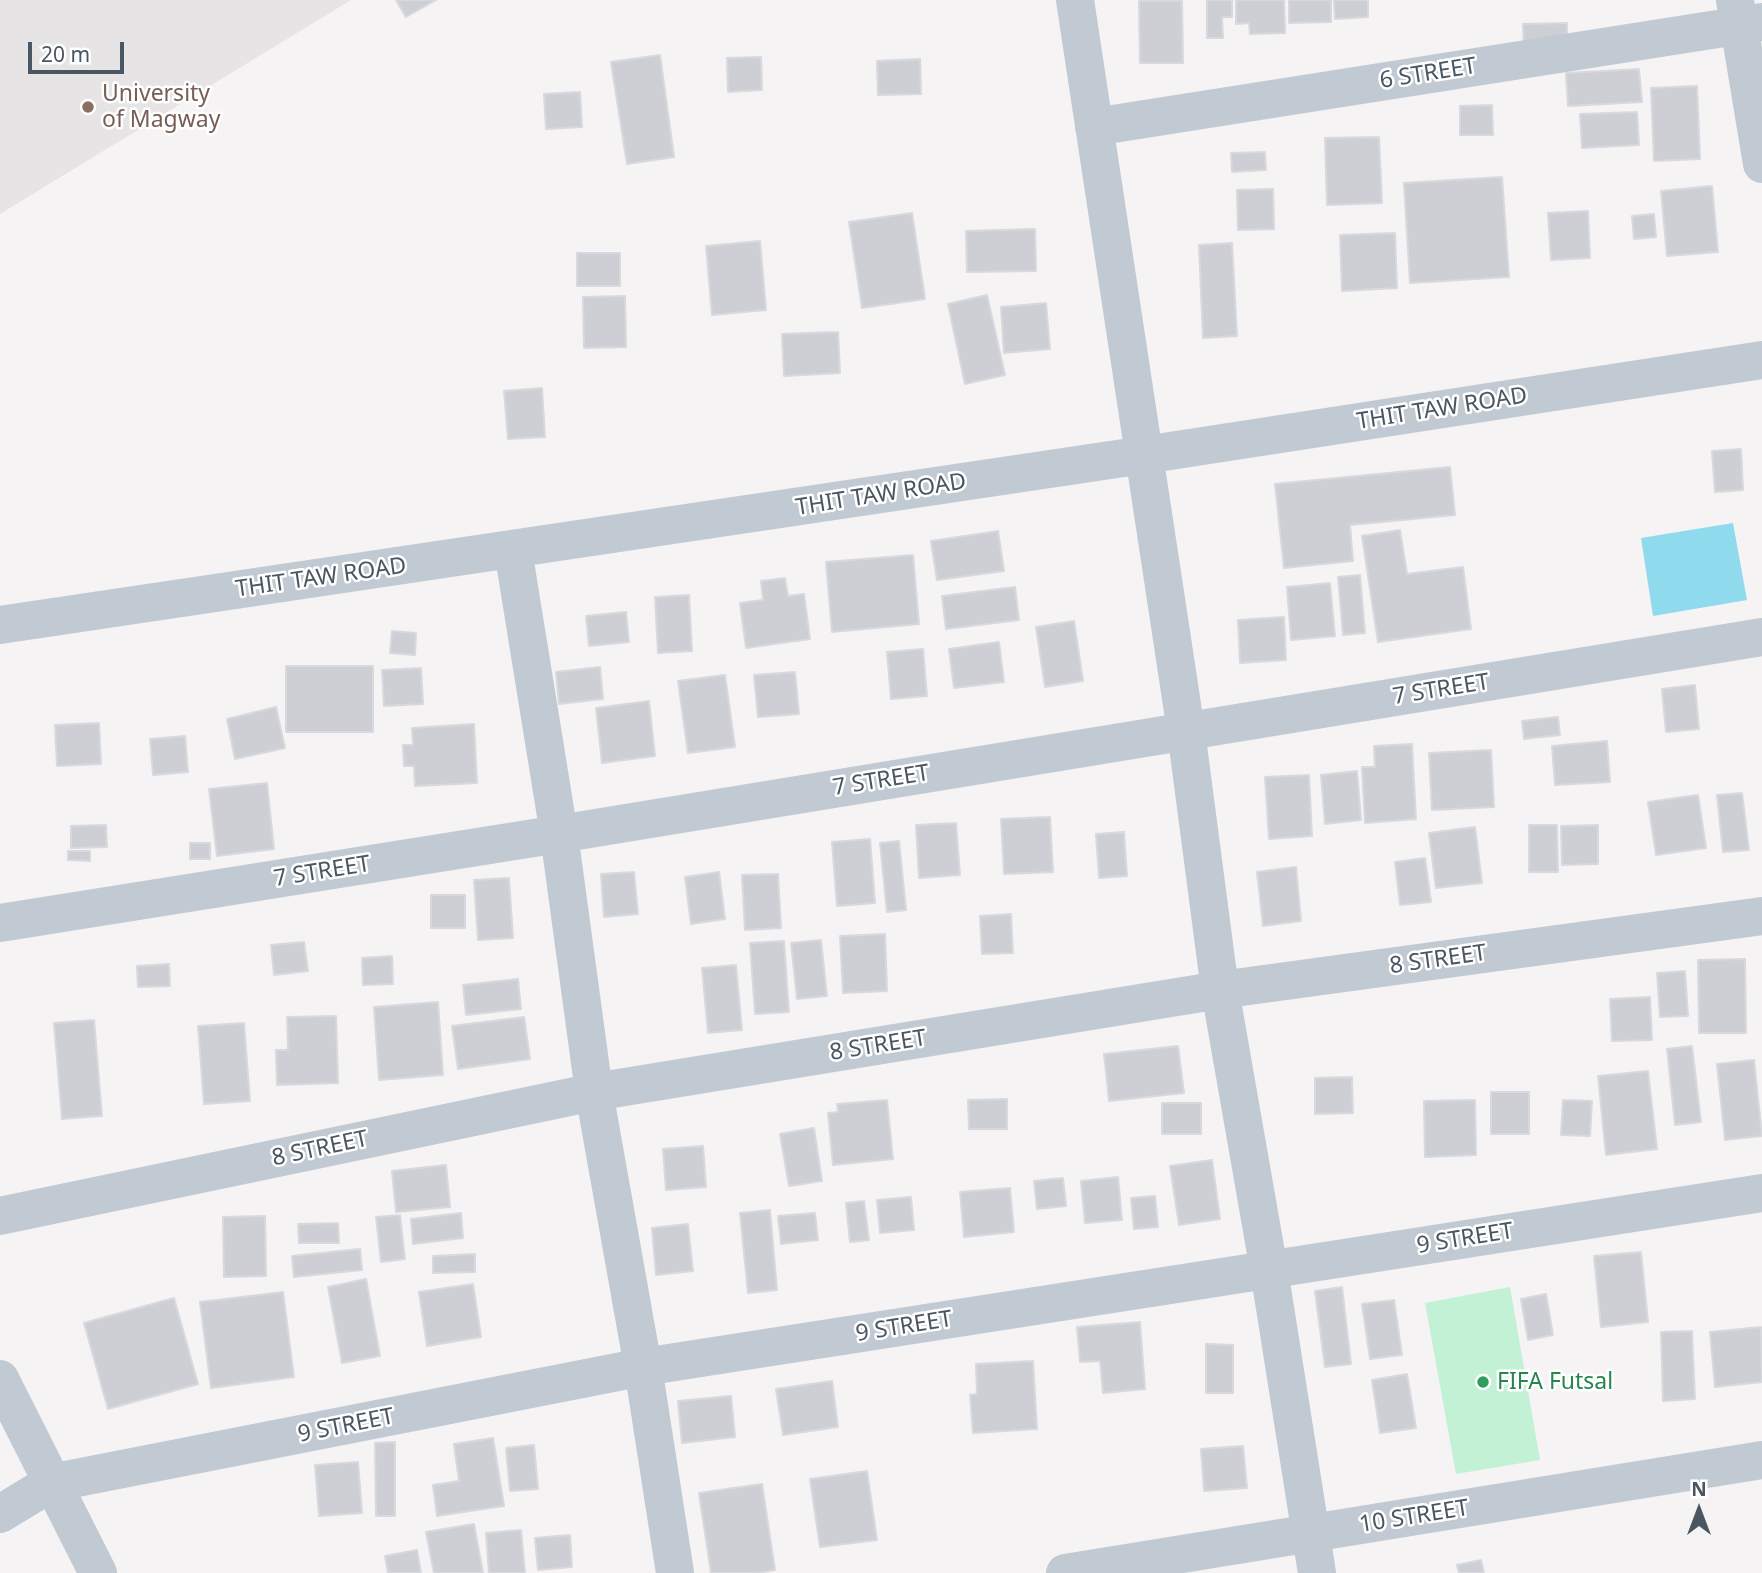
<!DOCTYPE html>
<html>
<head>
<meta charset="utf-8">
<style>
	body { margin:0 }
	#map { position:relative; width:1762px; height:1573px; overflow:hidden; background:#f5f3f3; font-family:"Noto Sans",sans-serif }
	canvas { display:block }
	.north { position:absolute; left:1664px; top:1475px; width:70px; height:70px; -webkit-text-stroke:5px #fff; paint-order:stroke; rotate:0deg; font-size:19px; font-weight:700; line-height:28px; text-align:center; color:#4a5661 }
	.north::after { content:''; display:block; margin:auto; width:24px; height:32px; background:#4a5661; clip-path:polygon(50% 0,100% 100%,50% 72%,0 100%) }
	.scale { position:absolute; left:28px; top:42px; width:96px; height:32px; box-sizing:border-box; border:4px solid #4a5661; border-top:0; padding-left:9px; font-size:21px; line-height:24px; white-space:nowrap; color:#4a5661; -webkit-text-stroke:5px #fff; paint-order:stroke }
</style>
</head>
<body>
<div id="map">
<canvas width="1762" height="1573"></canvas>
<div class="north">N</div>
<div class="scale">20 m</div>
</div>
<script>
const ctx = document.querySelector('canvas').getContext('2d');
ctx.lineJoin = 'round';
function fillPath(path, color) {
  ctx.fillStyle = color;
  ctx.fill(path, 'evenodd');
}
function poly(rows) {
  const path = new Path2D();
  for (const r of rows) {
    path.moveTo(r[0], r[1]);
    for (let i = 2; i < r.length; i += 2) path.lineTo(r[i], r[i + 1]);
  }
  return path;
}
function stroke(path, color, width, dash) {
  ctx.strokeStyle = color;
  ctx.lineWidth = width;
  ctx.lineCap = dash ? 'butt' : 'round';
  ctx.setLineDash(dash || []);
  ctx.stroke(path);
}
function write(font, color, halo, rows, align = 'center') {
  ctx.font = font + ' "Noto Sans",sans-serif';
  ctx.lineWidth = 5;
  ctx.setLineDash([]);
  ctx.textBaseline = 'middle';
  ctx.strokeStyle = halo;
  ctx.fillStyle = color;
  for (const [text, x, y, turn = 0] of rows) {
    ctx.save();
    ctx.translate(x, y);
    ctx.rotate((+turn || 0) * Math.PI / 180);
    ctx.textAlign = isNaN(turn) ? turn : align;
    if (halo) ctx.strokeText(text, 0, 0);
    ctx.fillText(text, 0, 0);
    ctx.restore();
  }
}
fillPath(poly([
	[0,0,351,0,0,214]
]), '#e6e4e5');
fillPath(poly([
	[1510,1287,1540,1460,1456,1474,1425,1303]
]), '#c3f1d5');
fillPath(poly([
	[1733,523,1747,600,1653,616,1641,538]
]), '#90daee');
const building = poly([
	[396,0,436,0,406,17,396,0],
	[1207,0,1232,0,1232,17,1222,17,1223,38,1207,38,1207,0],
	[1236,0,1284,0,1285,33,1250,34,1249,23,1236,24,1236,0],
	[1289,0,1331,0,1331,22,1289,23,1289,0],
	[1334,0,1368,0,1368,17,1335,19,1334,0],
	[1139,1,1182,1,1183,63,1140,63,1139,1],
	[1567,23,1567,48,1524,49,1523,24,1567,23],
	[660,55,674,157,627,164,611,62,660,55],
	[761,57,762,90,728,92,727,58,761,57],
	[920,59,921,94,878,95,877,61,920,59],
	[1639,69,1642,102,1568,106,1566,73,1639,69],
	[1697,86,1700,159,1654,161,1651,88,1697,86],
	[580,92,582,127,546,129,544,94,580,92],
	[1492,105,1493,135,1460,135,1460,106,1492,105],
	[1637,112,1639,145,1582,148,1580,114,1637,112],
	[1379,137,1382,203,1327,205,1325,138,1379,137],
	[1265,152,1266,170,1232,172,1231,153,1265,152],
	[1502,177,1509,277,1410,283,1404,183,1502,177],
	[1712,186,1718,252,1667,256,1661,191,1712,186],
	[1273,189,1274,229,1238,230,1237,190,1273,189],
	[1588,211,1590,258,1551,260,1548,213,1588,211],
	[912,213,925,299,862,308,849,222,912,213],
	[1654,214,1656,237,1634,239,1632,216,1654,214],
	[1035,229,1036,271,967,272,966,231,1035,229],
	[1395,233,1397,288,1342,291,1340,235,1395,233],
	[760,241,766,310,712,315,706,246,760,241],
	[1232,243,1237,336,1203,338,1199,245,1232,243],
	[577,253,620,253,620,286,577,286,577,253],
	[987,295,1005,375,965,384,948,304,987,295],
	[625,296,626,347,584,348,583,297,625,296],
	[1046,303,1050,349,1004,353,1001,307,1046,303],
	[838,332,840,373,784,376,782,334,838,332],
	[542,388,545,437,508,439,504,391,542,388],
	[1741,449,1743,490,1715,492,1712,451,1741,449],
	[1450,467,1455,515,1350,525,1353,561,1284,568,1275,484,1450,467],
	[1400,530,1407,574,1463,567,1471,629,1378,642,1362,536,1400,530],
	[998,531,1004,571,937,580,931,541,998,531],
	[913,555,919,624,832,632,826,562,913,555],
	[1360,575,1365,633,1343,635,1338,577,1360,575],
	[785,578,788,596,804,594,810,639,746,648,740,603,763,600,761,581,785,578],
	[1330,583,1335,636,1291,640,1287,587,1330,583],
	[1015,587,1019,620,946,629,942,596,1015,587],
	[689,595,692,651,658,653,655,597,689,595],
	[626,612,629,642,589,646,586,616,626,612],
	[1284,617,1286,660,1240,663,1238,620,1284,617],
	[1074,621,1083,681,1045,687,1036,627,1074,621],
	[392,631,416,633,415,655,390,653,392,631],
	[999,642,1004,682,954,688,949,649,999,642],
	[923,649,927,696,891,699,887,652,923,649],
	[286,666,373,666,373,732,286,732,286,666],
	[600,667,603,699,559,704,556,672,600,667],
	[421,668,423,704,384,706,382,670,421,668],
	[795,672,799,714,758,717,754,675,795,672],
	[725,675,735,747,688,753,678,681,725,675],
	[1695,685,1699,729,1666,732,1662,689,1695,685],
	[649,701,655,756,602,763,596,708,649,701],
	[276,707,285,748,235,759,227,719,276,707],
	[1558,717,1560,735,1524,739,1522,721,1558,717],
	[99,723,101,764,57,766,55,725,99,723],
	[474,724,477,783,415,786,414,766,404,766,403,745,413,745,412,728,474,724],
	[185,736,188,772,153,775,150,739,185,736],
	[1607,741,1610,782,1555,785,1552,746,1607,741],
	[1412,744,1416,819,1365,823,1362,767,1375,767,1374,746,1412,744],
	[1491,750,1494,807,1432,810,1429,753,1491,750],
	[1357,771,1361,820,1325,824,1321,775,1357,771],
	[1309,775,1312,836,1269,839,1265,777,1309,775],
	[267,783,274,849,217,856,209,789,267,783],
	[1742,793,1749,850,1723,852,1717,795,1742,793],
	[1698,795,1706,848,1656,855,1648,802,1698,795],
	[1050,817,1053,872,1004,874,1001,819,1050,817],
	[956,823,960,875,919,878,916,825,956,823],
	[106,825,107,847,71,848,71,826,106,825],
	[1529,825,1557,825,1558,872,1529,872,1529,825],
	[1598,825,1598,864,1562,865,1561,826,1598,825],
	[1475,827,1482,883,1436,888,1429,833,1475,827],
	[1124,832,1127,876,1099,878,1096,834,1124,832],
	[870,839,875,903,837,906,832,842,870,839],
	[899,841,906,910,887,912,880,843,899,841],
	[190,843,210,843,210,859,190,859,190,843],
	[68,851,90,851,90,861,68,860,68,851],
	[1425,858,1431,902,1400,905,1395,862,1425,858],
	[1296,867,1301,921,1263,926,1257,872,1296,867],
	[634,872,638,914,604,917,601,874,634,872],
	[719,872,725,919,691,924,685,877,719,872],
	[778,874,781,928,745,930,742,875,778,874],
	[509,878,513,938,478,940,474,880,509,878],
	[431,895,465,895,465,928,431,928,431,895],
	[1011,914,1013,953,982,954,980,916,1011,914],
	[885,934,887,991,843,993,840,936,885,934],
	[821,940,827,996,797,999,791,943,821,940],
	[784,941,789,1012,755,1014,750,943,784,941],
	[304,942,308,971,274,975,271,945,304,942],
	[392,956,393,984,363,985,362,958,392,956],
	[1745,959,1746,1033,1699,1033,1698,960,1745,959],
	[169,964,170,986,138,987,137,966,169,964],
	[736,965,742,1030,708,1033,702,968,736,965],
	[1685,971,1688,1016,1660,1017,1657,973,1685,971],
	[518,979,521,1009,466,1015,463,985,518,979],
	[1650,997,1652,1040,1612,1041,1610,999,1650,997],
	[438,1002,443,1075,379,1080,374,1007,438,1002],
	[336,1016,338,1083,277,1085,276,1050,288,1050,287,1017,336,1016],
	[524,1017,530,1059,458,1069,452,1026,524,1017],
	[94,1020,102,1116,62,1119,54,1023,94,1020],
	[244,1023,250,1101,204,1104,198,1026,244,1023],
	[1178,1046,1184,1093,1109,1101,1104,1054,1178,1046],
	[1692,1046,1701,1122,1675,1125,1667,1049,1692,1046],
	[1754,1060,1762,1136,1725,1140,1717,1064,1754,1060],
	[1648,1071,1657,1149,1606,1155,1598,1076,1648,1071],
	[1352,1077,1353,1113,1315,1114,1315,1078,1352,1077],
	[1491,1092,1529,1092,1529,1134,1491,1134,1491,1092],
	[1007,1099,1007,1129,969,1129,968,1100,1007,1099],
	[887,1100,893,1159,833,1165,828,1113,838,1112,837,1104,887,1100],
	[1475,1100,1476,1155,1425,1157,1424,1101,1475,1100],
	[1563,1100,1592,1101,1590,1136,1561,1135,1563,1100],
	[1162,1103,1201,1103,1201,1134,1162,1134,1162,1103],
	[814,1128,822,1181,789,1186,780,1134,814,1128],
	[703,1146,706,1187,666,1190,663,1149,703,1146],
	[1212,1160,1220,1219,1179,1225,1170,1166,1212,1160],
	[446,1165,450,1207,396,1212,392,1171,446,1165],
	[1118,1177,1122,1220,1085,1223,1081,1181,1118,1177],
	[1063,1178,1066,1206,1037,1209,1034,1181,1063,1178],
	[1010,1188,1014,1232,964,1237,960,1192,1010,1188],
	[1155,1196,1158,1227,1134,1229,1131,1198,1155,1196],
	[911,1197,914,1230,880,1233,877,1200,911,1197],
	[864,1201,869,1240,850,1242,846,1203,864,1201],
	[770,1210,777,1290,748,1293,740,1213,770,1210],
	[461,1213,463,1238,413,1244,411,1219,461,1213],
	[815,1213,818,1240,781,1244,778,1216,815,1213],
	[400,1215,405,1259,381,1262,376,1217,400,1215],
	[265,1216,266,1276,224,1277,223,1217,265,1216],
	[338,1223,339,1243,299,1243,298,1224,338,1223],
	[688,1224,693,1271,656,1275,652,1228,688,1224],
	[360,1249,362,1270,294,1277,292,1256,360,1249],
	[1641,1252,1648,1322,1601,1327,1594,1256,1641,1252],
	[475,1254,475,1272,433,1273,433,1256,475,1254],
	[366,1279,380,1356,342,1363,328,1287,366,1279],
	[473,1284,481,1337,427,1346,419,1292,473,1284],
	[1342,1287,1351,1364,1325,1367,1315,1291,1342,1287],
	[283,1292,294,1377,211,1388,200,1302,283,1292],
	[1546,1294,1553,1335,1528,1340,1521,1299,1546,1294],
	[174,1298,198,1384,108,1409,84,1323,174,1298],
	[1394,1300,1402,1355,1370,1359,1362,1304,1394,1300],
	[1140,1322,1145,1389,1103,1393,1100,1361,1080,1362,1077,1327,1140,1322],
	[1761,1327,1762,1382,1715,1387,1710,1332,1761,1327],
	[1692,1331,1695,1399,1663,1401,1661,1332,1692,1331],
	[1206,1344,1233,1345,1233,1393,1206,1393,1206,1344],
	[1033,1361,1037,1429,973,1433,970,1395,977,1394,976,1364,1033,1361],
	[1407,1374,1416,1428,1380,1433,1372,1380,1407,1374],
	[832,1381,838,1427,783,1435,776,1389,832,1381],
	[731,1396,735,1437,682,1443,678,1401,731,1396],
	[493,1438,504,1506,437,1516,433,1485,459,1481,454,1444,493,1438],
	[395,1442,395,1516,376,1516,375,1443,395,1442],
	[534,1445,538,1489,510,1491,506,1448,534,1445],
	[1243,1446,1247,1488,1204,1491,1201,1449,1243,1446],
	[358,1462,362,1513,319,1516,315,1465,358,1462],
	[867,1471,877,1540,820,1547,810,1479,867,1471],
	[762,1484,775,1570,757,1573,711,1573,699,1493,762,1484],
	[474,1524,483,1573,434,1573,426,1532,474,1524],
	[521,1530,525,1573,489,1573,486,1533,521,1530],
	[570,1535,572,1567,538,1570,535,1538,570,1535],
	[417,1550,421,1573,388,1573,385,1556,417,1550],
	[1481,1560,1484,1573,1459,1573,1457,1565,1481,1560]
]);
fillPath(building, '#cdcfd5');
stroke(building, '#d7d9de', 2);
stroke(poly([
	[1075,0,1186,731,1220,990,1269,1270,1317,1573],
	[1735,1,1762,164],
	[1094,127,1762,22],
	[513,550,559,834,594,1092,643,1367,675,1573],
	[0,625,1144,455,1762,360],
	[0,923,559,834,1762,637],
	[0,1216,594,1092,1220,990,1762,916],
	[0,1379,98,1573],
	[0,1514,51,1483,643,1367,1762,1193],
	[1065,1573,1762,1460]
]), '#c1cad2', 38);
for (const [x, y, r, color] of [
	[88,107,7,"#8d6e63"],
	[1483,1382,7,"#2e9e5b"]
]) {
  const dot = new Path2D();
  dot.arc(x, y, r, 0, 2 * Math.PI);
  ctx.fillStyle = color;
  ctx.fill(dot);
  stroke(dot, '#fff', 2.5);
}
write('23px', '#4a5661', '#fff', [
	["6 STREET",1428,74,-9],
	["THIT TAW ROAD",1442,409,-9],
	["THIT TAW ROAD",881,495,-9],
	["THIT TAW ROAD",321,578,-8],
	["7 STREET",1441,690,-9],
	["7 STREET",881,781,-9],
	["7 STREET",322,872,-9],
	["8 STREET",1438,960,-8],
	["8 STREET",878,1046,-9],
	["8 STREET",320,1149,-12],
	["9 STREET",1465,1239,-9],
	["9 STREET",904,1327,-9],
	["9 STREET",346,1426,-11],
	["10 STREET",1414,1517,-9]
]);
write('23px', '#785e54', '#fff', [
	["University",102,94],
	["of Magway",102,120]
], 'left');
write('23px', '#27864d', '#fff', [
	["FIFA Futsal",1497,1382]
], 'left');
</script>
</body>
</html>
